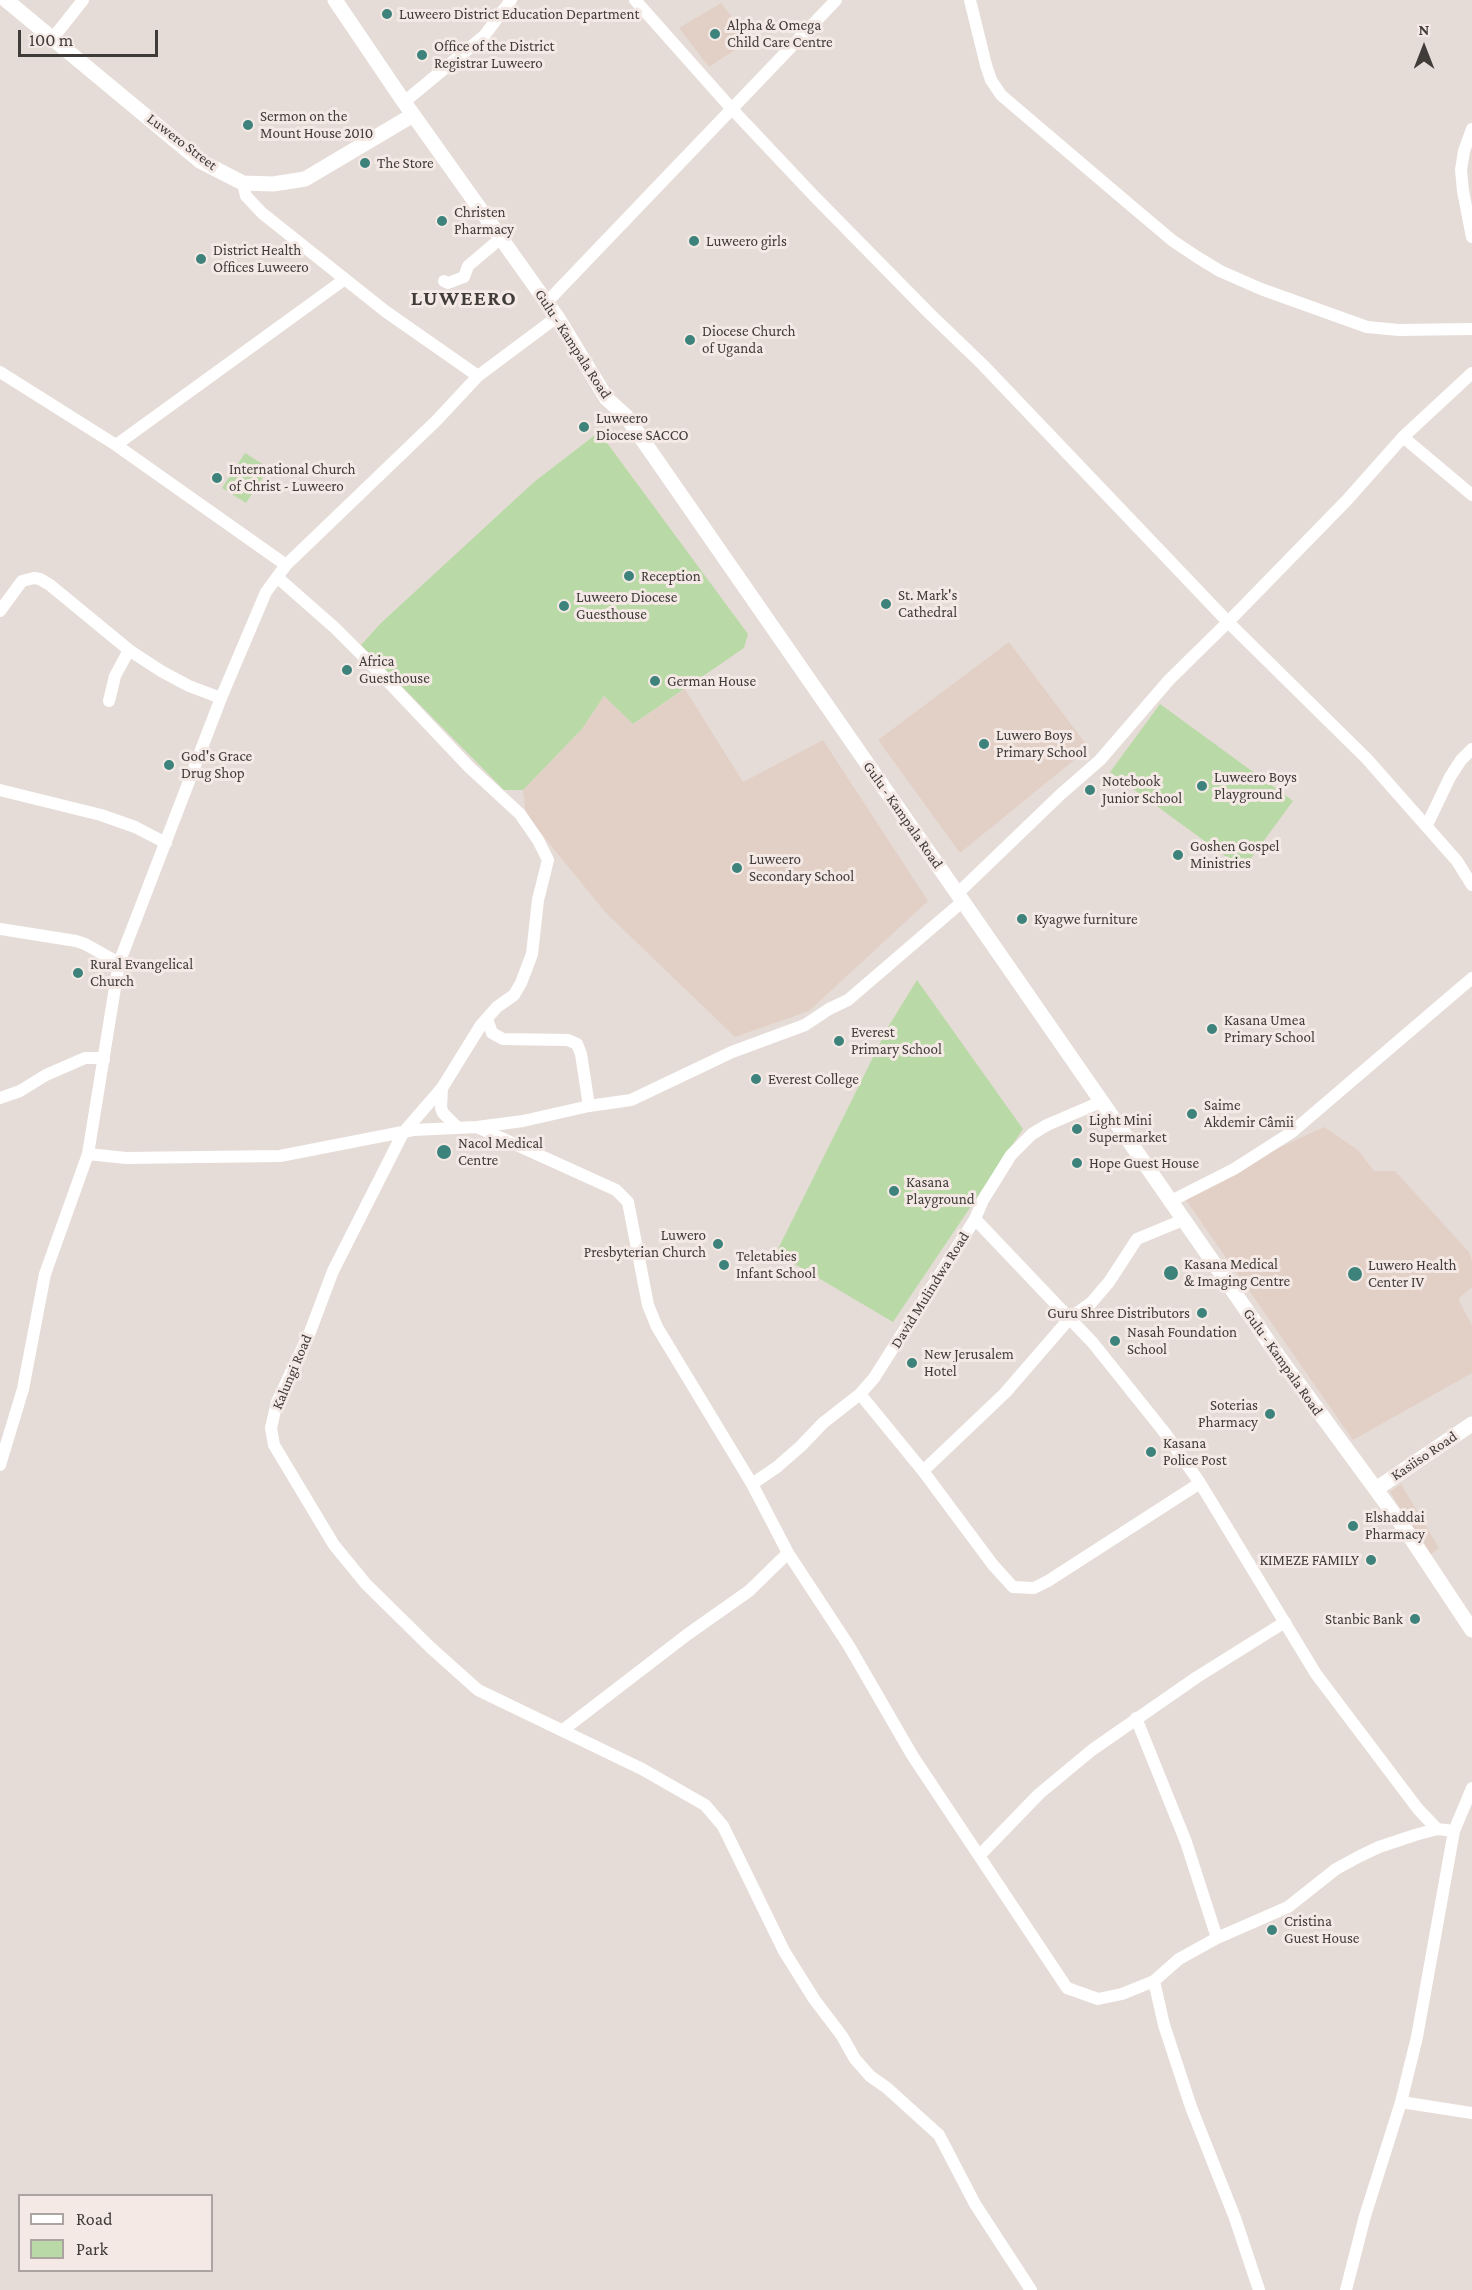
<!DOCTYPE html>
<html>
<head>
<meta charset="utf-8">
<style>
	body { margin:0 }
	#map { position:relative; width:1472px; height:2290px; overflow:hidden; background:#e6dcd7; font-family:"Crimson Pro",serif }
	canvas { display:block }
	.legend { position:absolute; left:18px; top:2194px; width:195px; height:78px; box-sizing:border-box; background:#f4e9e4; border:2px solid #aca4a0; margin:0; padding:8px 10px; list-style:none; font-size:18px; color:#403c3a }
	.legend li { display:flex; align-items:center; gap:12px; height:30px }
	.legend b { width:30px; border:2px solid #aca4a0 }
	.north { position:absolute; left:1394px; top:18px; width:60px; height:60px; -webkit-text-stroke:4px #f4e9e4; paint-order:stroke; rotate:0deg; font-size:16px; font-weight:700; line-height:24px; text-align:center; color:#403c3a }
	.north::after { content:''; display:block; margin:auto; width:21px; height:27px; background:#403c3a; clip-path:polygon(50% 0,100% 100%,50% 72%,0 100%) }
	.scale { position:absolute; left:18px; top:30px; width:140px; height:27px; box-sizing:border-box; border:3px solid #403c3a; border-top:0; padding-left:8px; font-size:18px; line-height:21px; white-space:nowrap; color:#403c3a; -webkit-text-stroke:4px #f4e9e4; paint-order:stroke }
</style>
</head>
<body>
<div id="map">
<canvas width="1472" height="2290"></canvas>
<ul class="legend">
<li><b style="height:8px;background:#fff"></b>Road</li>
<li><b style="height:16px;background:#b9daa7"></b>Park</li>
</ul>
<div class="north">N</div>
<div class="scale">100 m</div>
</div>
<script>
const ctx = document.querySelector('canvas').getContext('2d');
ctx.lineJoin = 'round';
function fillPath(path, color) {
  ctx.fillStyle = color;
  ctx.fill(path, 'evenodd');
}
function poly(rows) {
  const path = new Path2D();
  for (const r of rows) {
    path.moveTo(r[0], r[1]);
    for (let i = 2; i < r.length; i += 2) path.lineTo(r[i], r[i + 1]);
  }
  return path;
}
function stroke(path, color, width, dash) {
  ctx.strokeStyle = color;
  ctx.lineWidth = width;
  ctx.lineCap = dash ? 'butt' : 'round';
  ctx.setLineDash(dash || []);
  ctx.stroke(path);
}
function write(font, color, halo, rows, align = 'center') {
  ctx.font = font + ' "Crimson Pro",serif';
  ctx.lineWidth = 6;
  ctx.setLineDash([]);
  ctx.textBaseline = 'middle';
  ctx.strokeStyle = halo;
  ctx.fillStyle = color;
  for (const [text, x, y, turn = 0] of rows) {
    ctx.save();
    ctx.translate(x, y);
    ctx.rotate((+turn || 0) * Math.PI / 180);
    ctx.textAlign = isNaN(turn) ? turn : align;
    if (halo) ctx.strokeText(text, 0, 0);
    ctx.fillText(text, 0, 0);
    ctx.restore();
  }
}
fillPath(poly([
	[721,3,750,40,709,67,679,28],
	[1009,642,1089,748,960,853,878,740],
	[685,689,743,782,823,740,928,901,809,1011,735,1037,605,912,526,815,523,790,582,729,604,696,633,724],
	[1324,1127,1358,1150,1374,1171,1395,1171,1469,1252,1472,1261,1472,1287,1458,1299,1472,1325,1472,1373,1353,1440,1181,1193],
	[1401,1484,1439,1548,1430,1555,1390,1492]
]), '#e2d0c7');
fillPath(poly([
	[599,432,748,634,744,648,633,724,604,696,582,729,523,790,504,790,361,645,381,623,534,482],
	[245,453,269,468,246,503,222,488],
	[1160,704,1293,801,1243,869,1110,772],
	[917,980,1023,1129,893,1322,776,1253,888,1027]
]), '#b9daa7');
stroke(poly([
	[635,0,731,108,814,196,929,313,983,365,1228,622,1367,759,1457,861,1472,885],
	[970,0,986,65,991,80,1001,95,1129,204,1173,241,1197,257,1220,271,1261,289,1367,327,1399,330,1472,329],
	[53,38,83,0],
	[404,102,484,36,511,0],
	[1472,129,1464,151,1461,170,1463,191,1472,237],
	[243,183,246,196,262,213,385,311,478,376],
	[444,281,448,283,464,277,468,266,501,238],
	[546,303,836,0],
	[0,372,116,445,286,565],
	[1403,437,1472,495],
	[116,445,345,279],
	[277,577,335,628,380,673,469,767,520,814,538,840,548,860,538,900,532,954,521,983,514,995,497,1007,481,1025,442,1088,403,1133,333,1271,310,1332,277,1402,271,1428,274,1445,334,1545,366,1584,431,1648,478,1690,642,1769,705,1805,723,1826,784,1951,814,1999,842,2036,855,2059,870,2076,887,2088,939,2135,975,2204,1031,2290],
	[0,611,22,581,34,578,40,579,50,585,129,650,161,671,189,686,221,698],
	[109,701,115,676,129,650],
	[0,790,101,815,135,827,166,843],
	[1427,825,1450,777,1461,760,1472,749],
	[957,894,1061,794,1100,760,1169,680,1228,622,1347,500,1403,437,1472,373],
	[0,929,76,941,85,944,119,963],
	[487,1019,492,1033,503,1039,568,1040,577,1044,581,1054,589,1106],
	[442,1088,441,1108,443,1113,456,1126],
	[0,1098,20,1091,46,1075,85,1058,99,1058,104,1060],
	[477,1127,616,1190,628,1202,648,1305,657,1327,752,1484,788,1553,849,1646,912,1755,1067,1988,1098,1999,1122,1994,1154,1981,1179,1959,1217,1938,1288,1907,1336,1869,1360,1856,1379,1847,1415,1835,1437,1829,1454,1831],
	[88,1154,126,1158,280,1156,413,1130,477,1127,523,1121,589,1106,631,1100,732,1052,805,1025,829,1009,848,1000,962,902],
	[1171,1201,1234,1169,1292,1132,1472,978],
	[975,1219,1093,1343,1165,1433,1200,1483,1316,1674,1418,1809,1437,1829],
	[860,1394,923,1471,993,1565,1013,1587,1034,1588,1048,1581,1200,1483],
	[0,1465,23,1389,45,1274,88,1154,119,963,221,698,266,592,286,565,437,420,478,376,557,317],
	[923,1471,1005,1393,1070,1318,1091,1303,1109,1282,1137,1239,1183,1220],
	[752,1484,777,1467,801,1446,823,1423,860,1394,874,1378,975,1219,983,1200,1011,1155,1032,1134,1047,1125,1103,1101],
	[1136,1718,1186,1842,1217,1938],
	[563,1730,688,1634,749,1591,788,1553],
	[979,1856,1039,1794,1092,1750,1197,1677,1285,1622],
	[1154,1981,1164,2025,1191,2107,1235,2218,1259,2290],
	[1401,2102,1472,2113],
	[1346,2290,1365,2216,1401,2102,1417,2037,1454,1831,1472,1788]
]), '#fff', 12);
stroke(poly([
	[6,0,200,161,243,183,273,184,305,179,413,115],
	[335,0,404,102,557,317,607,399,626,416,1281,1360,1405,1529,1472,1630],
	[1376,1489,1472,1424]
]), '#fff', 15);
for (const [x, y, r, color] of [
	[387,14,6,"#3d837c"],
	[715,34,6,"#3d837c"],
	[422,55,6,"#3d837c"],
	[248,125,6,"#3d837c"],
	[365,163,6,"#3d837c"],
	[442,221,6,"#3d837c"],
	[694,241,6,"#3d837c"],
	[201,259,6,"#3d837c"],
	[690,340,6,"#3d837c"],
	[584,427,6,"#3d837c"],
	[217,478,6,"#3d837c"],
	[629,576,6,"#3d837c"],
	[886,604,6,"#3d837c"],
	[564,606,6,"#3d837c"],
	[347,670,6,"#3d837c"],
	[655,681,6,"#3d837c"],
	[984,744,6,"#3d837c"],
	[169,765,6,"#3d837c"],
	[1202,786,6,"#3d837c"],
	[1090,790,6,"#3d837c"],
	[1178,855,6,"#3d837c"],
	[737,868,6,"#3d837c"],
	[1022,919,6,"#3d837c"],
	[78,973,6,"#3d837c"],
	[1212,1029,6,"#3d837c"],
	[839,1041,6,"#3d837c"],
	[756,1079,6,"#3d837c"],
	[1192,1114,6,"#3d837c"],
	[1077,1129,6,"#3d837c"],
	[444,1152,8,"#3d837c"],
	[1077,1163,6,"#3d837c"],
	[894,1191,6,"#3d837c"],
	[718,1244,6,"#3d837c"],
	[724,1265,6,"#3d837c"],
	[1171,1273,8,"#3d837c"],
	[1355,1274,8,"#3d837c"],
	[1202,1313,6,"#3d837c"],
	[1115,1341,6,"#3d837c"],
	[912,1363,6,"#3d837c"],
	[1270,1414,6,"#3d837c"],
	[1151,1452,6,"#3d837c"],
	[1353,1526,6,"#3d837c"],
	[1371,1560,6,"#3d837c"],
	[1415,1619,6,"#3d837c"],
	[1272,1930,6,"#3d837c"]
]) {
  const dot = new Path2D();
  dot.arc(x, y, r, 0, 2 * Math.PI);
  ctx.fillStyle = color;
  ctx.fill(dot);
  stroke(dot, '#f4e9e4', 2);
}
write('15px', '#403c3a', '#f4e9e4', [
	["Luweero District Education Department",399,14],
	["Alpha & Omega",727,25],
	["Child Care Centre",727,42],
	["Office of the District",434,46],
	["Registrar Luweero",434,63],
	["Sermon on the",260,116],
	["Mount House 2010",260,133],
	["The Store",377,163],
	["Christen",454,212],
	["Pharmacy",454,229],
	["Luweero girls",706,241],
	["District Health",213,250],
	["Offices Luweero",213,267],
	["Diocese Church",702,331],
	["of Uganda",702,348],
	["Luweero",596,418],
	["Diocese SACCO",596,435],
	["International Church",229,469],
	["of Christ - Luweero",229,486],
	["Reception",641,576],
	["St. Mark's",898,595],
	["Cathedral",898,612],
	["Luweero Diocese",576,597],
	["Guesthouse",576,614],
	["Africa",359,661],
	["Guesthouse",359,678],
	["German House",667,681],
	["Luwero Boys",996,735],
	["Primary School",996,752],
	["God's Grace",181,756],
	["Drug Shop",181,773],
	["Luweero Boys",1214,777],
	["Playground",1214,794],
	["Notebook",1102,781],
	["Junior School",1102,798],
	["Goshen Gospel",1190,846],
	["Ministries",1190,863],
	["Luweero",749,859],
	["Secondary School",749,876],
	["Kyagwe furniture",1034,919],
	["Rural Evangelical",90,964],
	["Church",90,981],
	["Kasana Umea",1224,1020],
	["Primary School",1224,1037],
	["Everest",851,1032],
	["Primary School",851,1049],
	["Everest College",768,1079],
	["Saime",1204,1105],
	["Akdemir Câmii",1204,1122],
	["Light Mini",1089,1120],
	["Supermarket",1089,1137],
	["Nacol Medical",458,1143],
	["Centre",458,1160],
	["Hope Guest House",1089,1163],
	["Kasana",906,1182],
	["Playground",906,1199],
	["Luwero",706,1235,"right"],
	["Presbyterian Church",706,1252,"right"],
	["Teletabies",736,1256],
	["Infant School",736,1273],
	["Kasana Medical",1184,1264],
	["& Imaging Centre",1184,1281],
	["Luwero Health",1368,1265],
	["Center IV",1368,1282],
	["Guru Shree Distributors",1190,1313,"right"],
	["Nasah Foundation",1127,1332],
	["School",1127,1349],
	["New Jerusalem",924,1354],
	["Hotel",924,1371],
	["Soterias",1258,1405,"right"],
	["Pharmacy",1258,1422,"right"],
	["Kasana",1163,1443],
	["Police Post",1163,1460],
	["Elshaddai",1365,1517],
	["Pharmacy",1365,1534],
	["KIMEZE FAMILY",1359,1560,"right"],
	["Stanbic Bank",1403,1619,"right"],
	["Cristina",1284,1921],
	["Guest House",1284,1938]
], 'left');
write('15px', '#403c3a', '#f4e9e4', [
	["Luwero Street",182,142,37],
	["Gulu - Kampala Road",573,344,57],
	["Gulu - Kampala Road",903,815,55],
	["David Mulindwa Road",930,1290,-58],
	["Gulu - Kampala Road",1283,1362,55],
	["Kalungi Road",292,1372,-67],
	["Kasiiso Road",1424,1456,-34]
]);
ctx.letterSpacing = '1.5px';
write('bold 21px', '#403c3a', '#f4e9e4', [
	["LUWEERO",464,299]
]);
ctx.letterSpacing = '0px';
</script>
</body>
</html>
